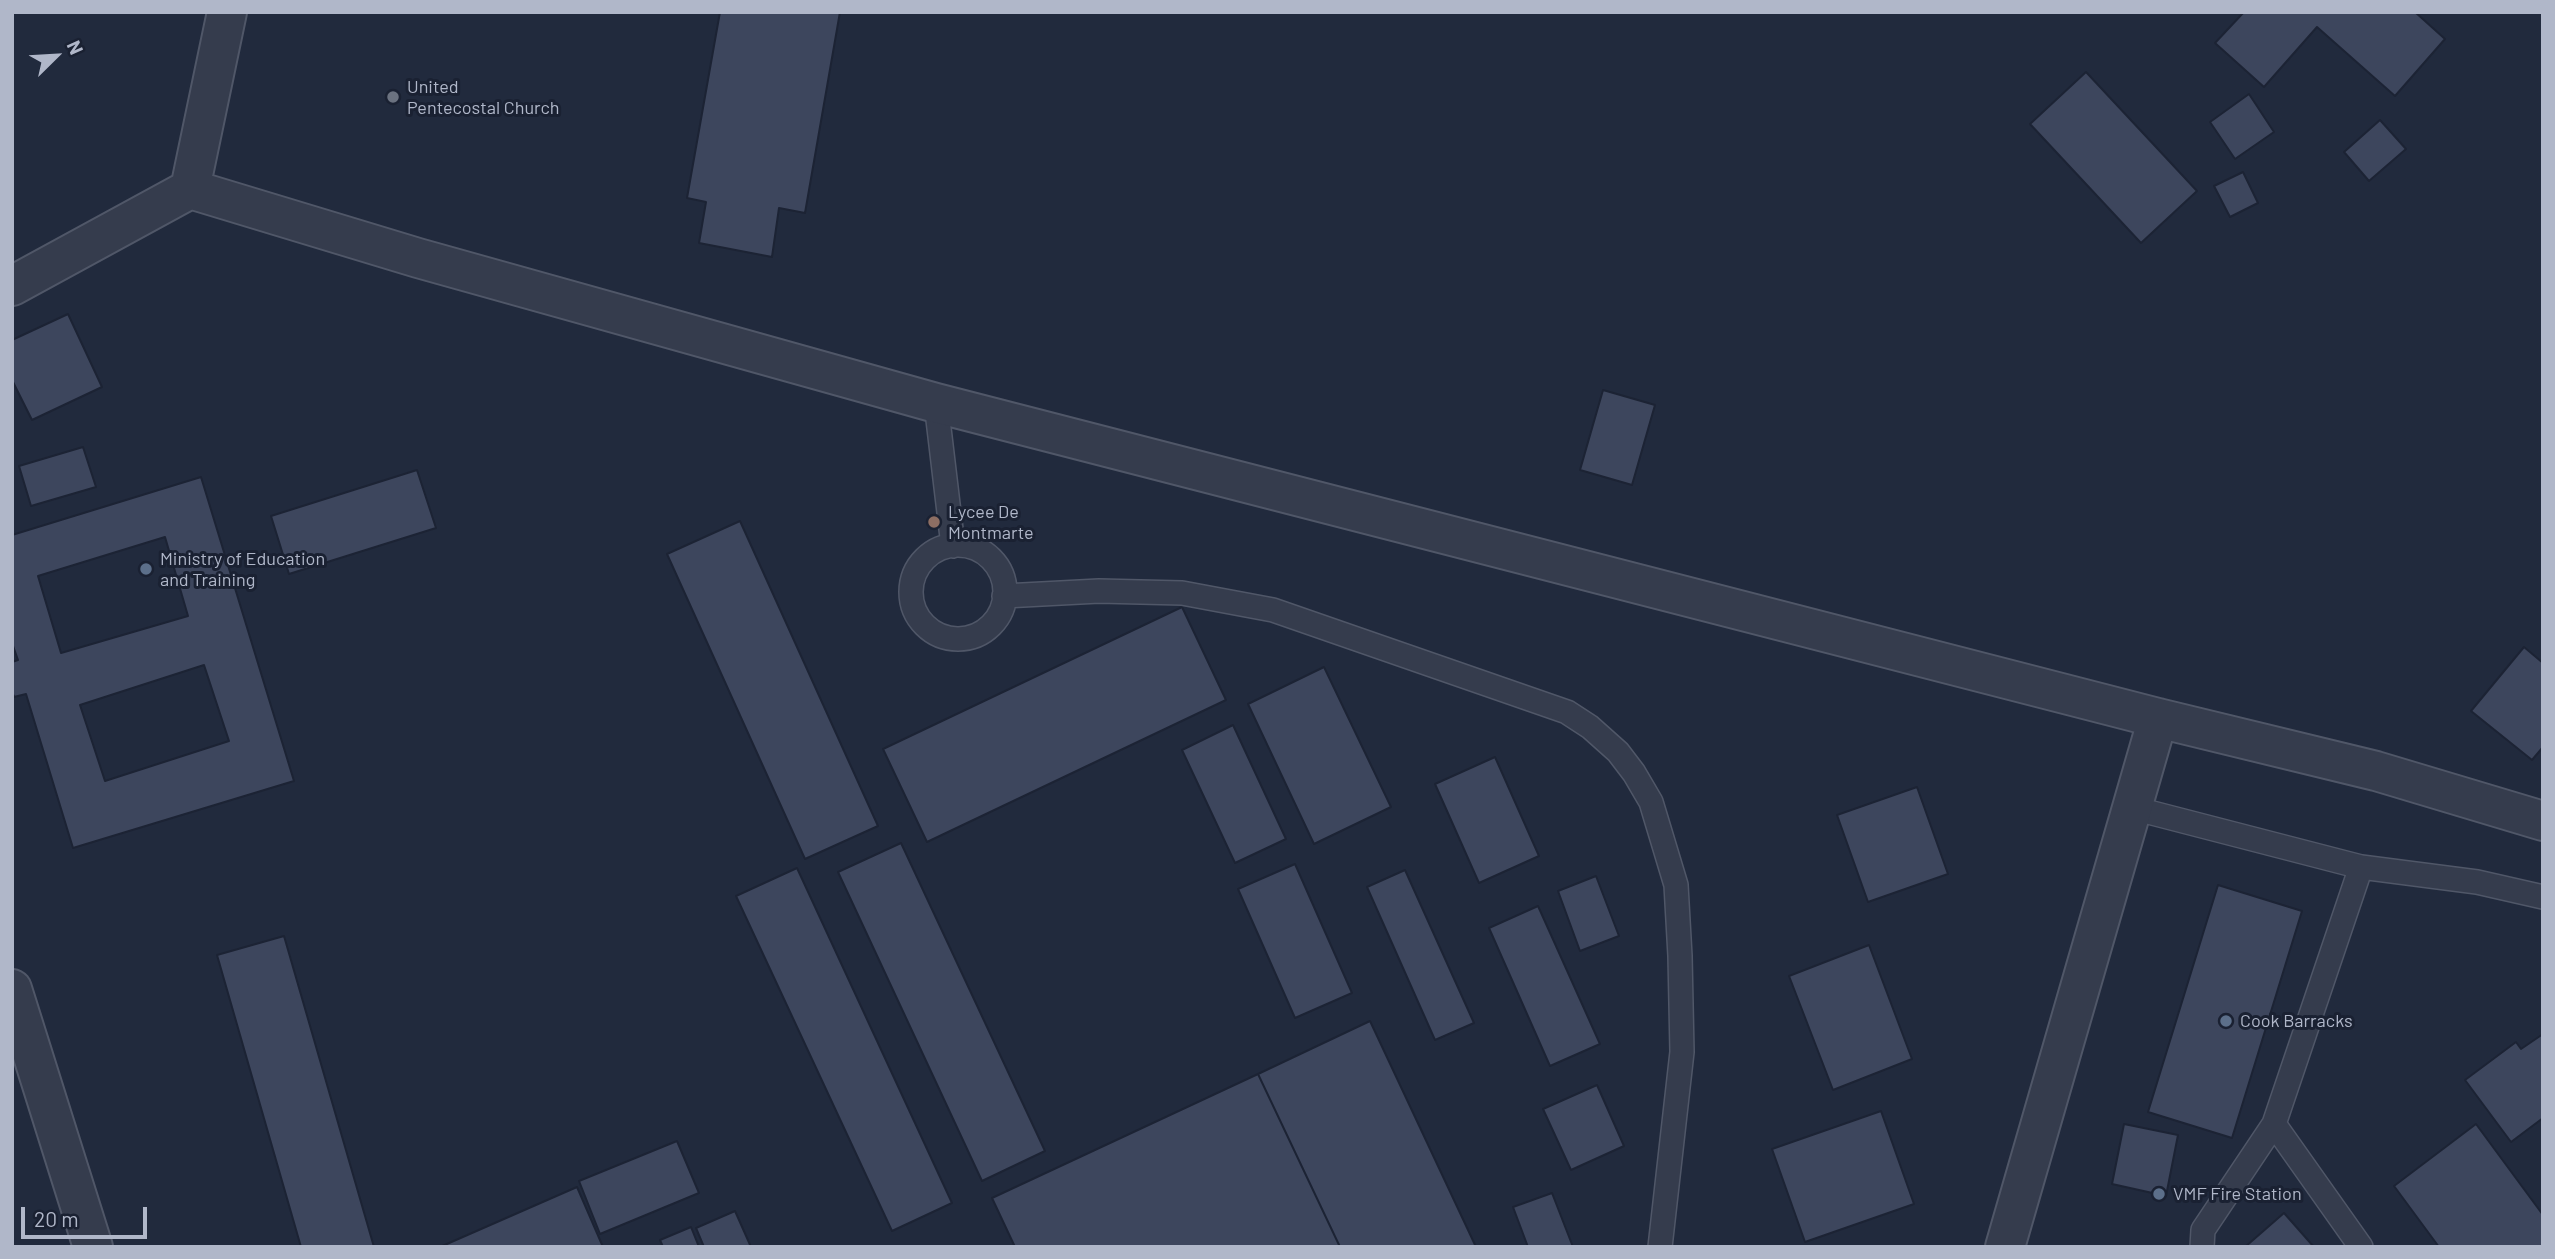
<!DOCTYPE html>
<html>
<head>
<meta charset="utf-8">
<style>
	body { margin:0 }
	#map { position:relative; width:2555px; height:1259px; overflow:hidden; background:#212a3d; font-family:Barlow,sans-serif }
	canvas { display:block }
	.frame { position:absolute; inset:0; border:14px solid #b0b7c9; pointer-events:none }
	.north { position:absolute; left:21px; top:21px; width:70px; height:70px; -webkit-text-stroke:5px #1a2132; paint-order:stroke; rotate:66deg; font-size:19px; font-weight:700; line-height:28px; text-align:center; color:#b0b7c9 }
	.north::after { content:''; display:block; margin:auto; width:24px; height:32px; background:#b0b7c9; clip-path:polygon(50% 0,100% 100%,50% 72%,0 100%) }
	.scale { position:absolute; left:21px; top:1207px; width:126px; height:32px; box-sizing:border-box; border:4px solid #b0b7c9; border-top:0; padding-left:9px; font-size:21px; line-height:24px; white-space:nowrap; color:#b0b7c9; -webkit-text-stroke:5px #1a2132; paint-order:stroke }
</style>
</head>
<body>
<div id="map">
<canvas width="2555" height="1259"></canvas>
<div class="frame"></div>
<div class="north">N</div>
<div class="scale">20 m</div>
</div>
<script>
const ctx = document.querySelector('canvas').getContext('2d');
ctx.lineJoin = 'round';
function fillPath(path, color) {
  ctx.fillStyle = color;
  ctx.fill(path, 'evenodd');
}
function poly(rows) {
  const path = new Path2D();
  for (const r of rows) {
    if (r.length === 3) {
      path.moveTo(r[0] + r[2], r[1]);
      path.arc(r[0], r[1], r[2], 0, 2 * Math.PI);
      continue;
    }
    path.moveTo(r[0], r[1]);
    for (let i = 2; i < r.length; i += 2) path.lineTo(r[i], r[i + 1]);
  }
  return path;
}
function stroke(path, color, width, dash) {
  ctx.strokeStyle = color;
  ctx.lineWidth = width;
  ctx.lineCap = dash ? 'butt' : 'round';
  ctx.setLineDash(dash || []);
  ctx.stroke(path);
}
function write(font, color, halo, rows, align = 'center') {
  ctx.font = font + ' Barlow,sans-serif';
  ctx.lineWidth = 6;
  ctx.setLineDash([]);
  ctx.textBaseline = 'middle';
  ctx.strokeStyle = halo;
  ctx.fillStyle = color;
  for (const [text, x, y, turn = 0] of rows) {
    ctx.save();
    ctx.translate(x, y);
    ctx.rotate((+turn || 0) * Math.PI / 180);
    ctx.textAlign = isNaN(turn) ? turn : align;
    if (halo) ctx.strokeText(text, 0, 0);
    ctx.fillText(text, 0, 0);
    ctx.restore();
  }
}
const building = poly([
	[720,12,840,12,805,213,779,208,772,257,699,243,706,202,687,198,720,12],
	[2244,12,2415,12,2445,39,2395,96,2317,27,2264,87,2215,43,2244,12],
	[2086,72,2197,191,2141,243,2030,124,2086,72],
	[2249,94,2274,132,2235,159,2210,122,2249,94],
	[2380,120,2406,149,2369,181,2344,152,2380,120],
	[2243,172,2258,203,2230,217,2214,186,2243,172],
	[68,314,102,387,32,420,12,380,12,340,68,314],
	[1603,390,1655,405,1632,485,1580,470,1603,390],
	[83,447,96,487,31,506,19,466,83,447],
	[417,470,436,528,289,574,271,516,417,470],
	[201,477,294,781,73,848,26,694,14,697,12,691,12,662,18,660,12,643,12,535,201,477],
	[165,537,188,616,61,653,38,576,165,537],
	[204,665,229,741,105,781,80,705,204,665],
	[740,521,878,826,805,859,667,554,740,521],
	[1182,607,1226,700,927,842,883,749,1182,607],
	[2524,647,2543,663,2543,747,2532,760,2471,711,2524,647],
	[1324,667,1391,807,1314,844,1248,704,1324,667],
	[1233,725,1286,839,1235,863,1182,750,1233,725],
	[1495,757,1539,856,1479,883,1435,784,1495,757],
	[1917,787,1948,874,1868,902,1837,815,1917,787],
	[901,843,1045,1151,982,1181,838,872,901,843],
	[1295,864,1352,993,1295,1018,1238,889,1295,864],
	[797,868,952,1203,892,1231,736,896,797,868],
	[1405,870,1474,1023,1435,1040,1367,887,1405,870],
	[1596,876,1619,936,1580,951,1558,891,1596,876],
	[2218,885,2302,911,2232,1138,2148,1112,2218,885],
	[1538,906,1600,1044,1550,1066,1489,928,1538,906],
	[284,936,374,1247,301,1247,217,955,284,936],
	[1869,945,1912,1059,1833,1090,1789,976,1869,945],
	[1370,1021,1476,1247,1340,1247,1258,1074,1370,1021],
	[2543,1034,2543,1118,2511,1142,2465,1080,2516,1042,2521,1049,2543,1034],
	[1258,1074,1340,1247,1015,1247,992,1198,1258,1074],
	[1597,1085,1624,1146,1571,1170,1543,1109,1597,1085],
	[1881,1111,1914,1204,1805,1242,1772,1149,1881,1111],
	[2124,1124,2178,1135,2166,1196,2112,1184,2124,1124],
	[2476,1124,2543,1215,2543,1247,2439,1247,2394,1186,2476,1124],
	[677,1141,699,1193,600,1234,579,1181,677,1141],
	[577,1187,603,1247,440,1247,577,1187],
	[1552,1193,1573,1247,1528,1247,1513,1207,1552,1193],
	[735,1211,751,1247,704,1247,696,1228,735,1211],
	[2284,1213,2314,1247,2245,1247,2284,1213],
	[691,1227,699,1247,663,1247,660,1240,691,1227]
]);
fillPath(building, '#3d465d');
stroke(building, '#1c2334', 2);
const lane = poly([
	[936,403,953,546],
	[958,592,47],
	[1004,596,1099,591,1182,593,1273,610,1567,712,1590,727,1618,752,1634,773,1651,802,1676,885,1680,956,1682,1052,1660,1247],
	[2133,808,2361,867,2477,882,2543,897],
	[2274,1124,2361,1247],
	[2202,1247,2203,1230,2274,1124,2361,867]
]);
const street = poly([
	[190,189,227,12],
	[12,286,190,189,418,258,936,403,2158,718,2376,771,2543,821],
	[12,989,93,1247],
	[2005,1247,2158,718]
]);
stroke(lane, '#505768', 26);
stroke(street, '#505768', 42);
stroke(lane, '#353c4d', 23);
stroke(street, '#353c4d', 38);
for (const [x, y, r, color] of [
	[393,97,7,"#6b7280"],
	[934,522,7,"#8d6e63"],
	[146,569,7,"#5c6f8a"],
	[2226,1021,7,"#5c6f8a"],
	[2159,1194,7,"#5c6f8a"]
]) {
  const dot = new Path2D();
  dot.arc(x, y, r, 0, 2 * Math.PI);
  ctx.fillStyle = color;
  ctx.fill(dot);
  stroke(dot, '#1a2132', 2.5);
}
write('18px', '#b0b7c9', '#1a2132', [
	["United",407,87],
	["Pentecostal Church",407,108],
	["Lycee De",948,512],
	["Montmarte",948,533],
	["Ministry of Education",160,559],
	["and Training",160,580],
	["Cook Barracks",2240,1021],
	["VMF Fire Station",2173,1194]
], 'left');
</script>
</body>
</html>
